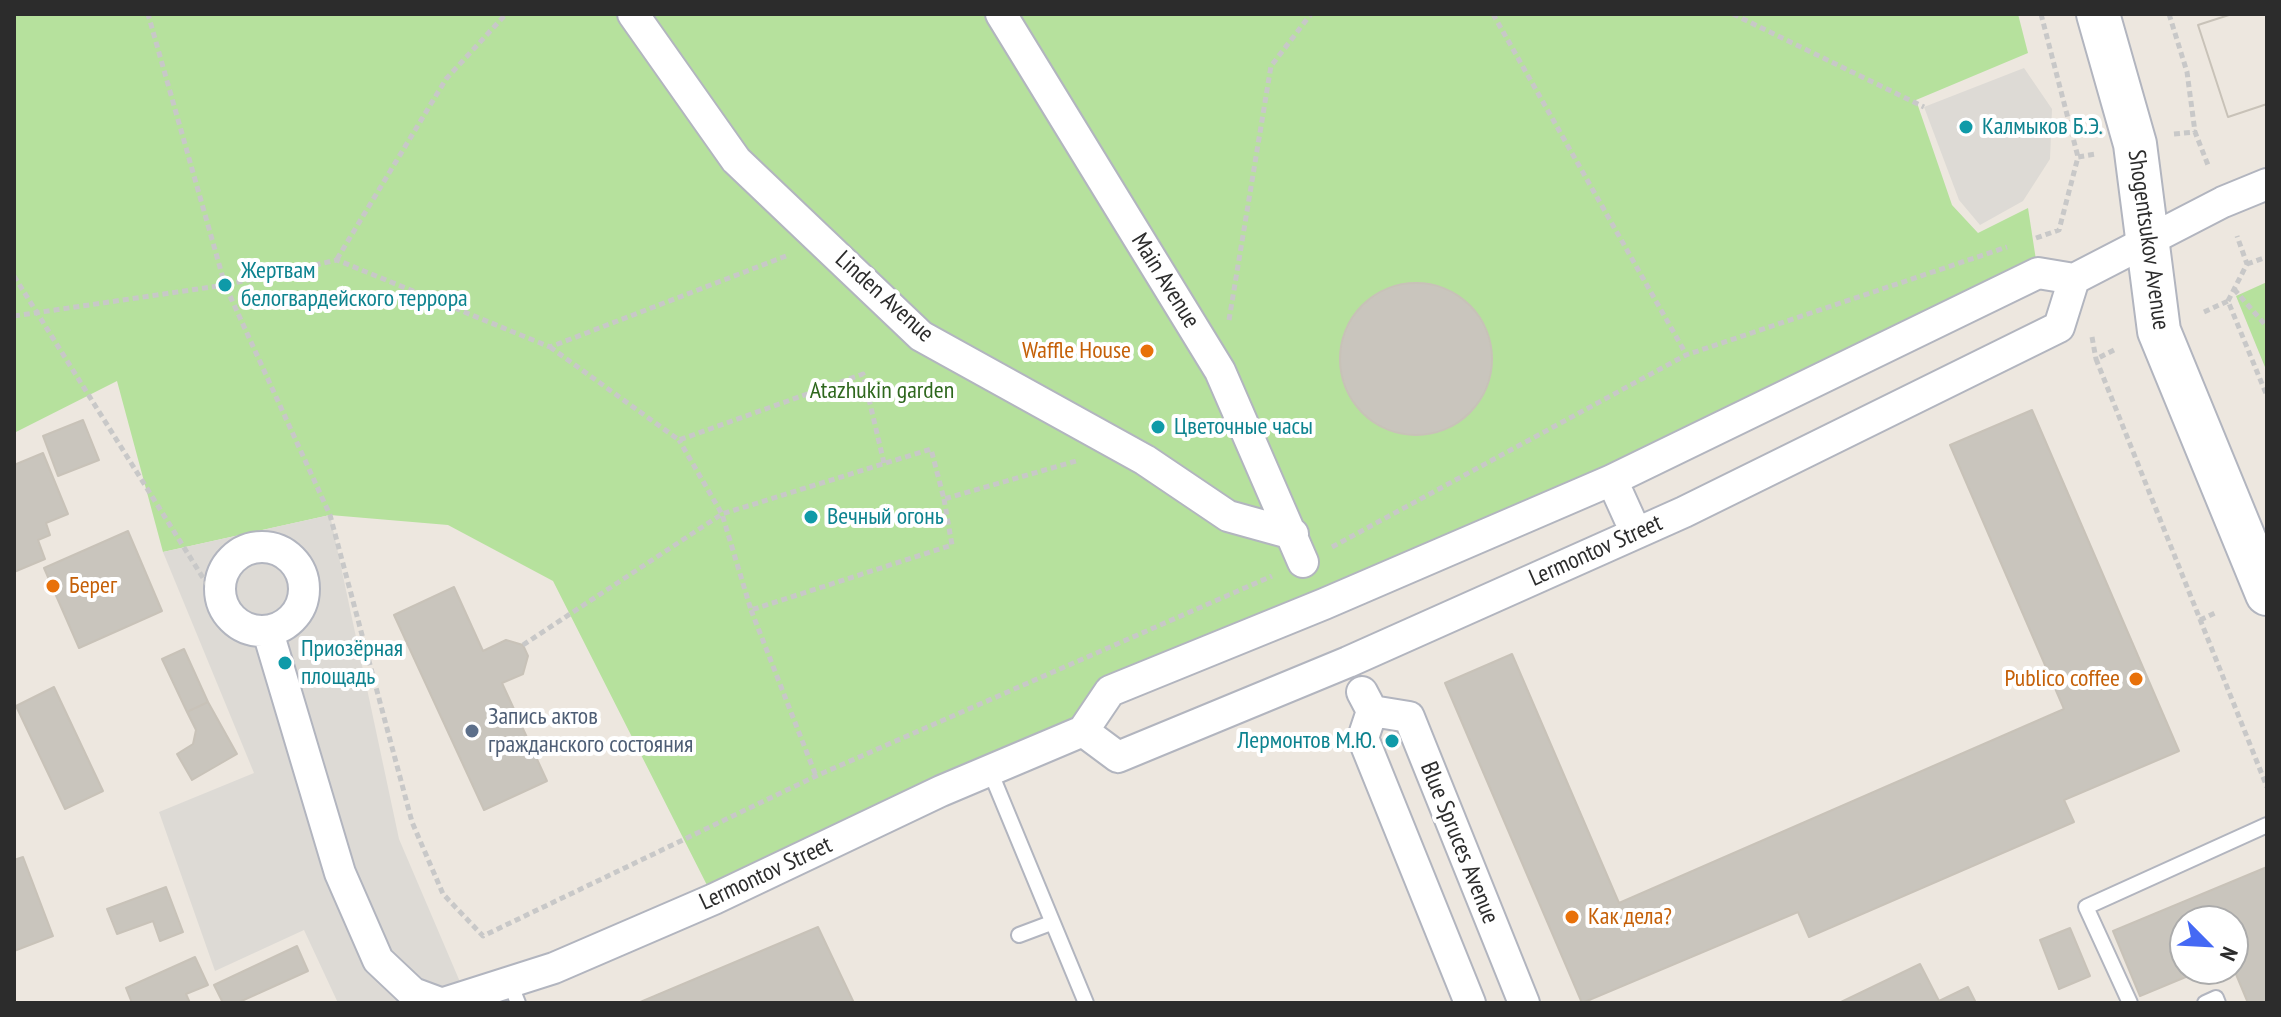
<!DOCTYPE html>
<html>
<head>
<meta charset="utf-8">
<style>
	body { margin:0 }
	#map { position:relative; width:2281px; height:1017px; overflow:hidden; background:#ede7df; font-family:"PT Sans Narrow",sans-serif }
	canvas { display:block }
	.frame { position:absolute; inset:0; border:16px solid #2c2c2c; pointer-events:none }
	.north { position:absolute; left:2169px; top:905px; width:80px; height:80px; box-sizing:border-box; background:#fff; border:2px solid #ababab; border-radius:50%; rotate:114deg; font-size:22px; font-weight:700; line-height:32px; text-align:center; color:#2c2c2c }
	.north::after { content:''; display:block; margin:auto; width:28px; height:36px; background:#4569f4; clip-path:polygon(50% 0,100% 100%,50% 72%,0 100%) }
</style>
</head>
<body>
<div id="map">
<canvas width="2281" height="1017"></canvas>
<div class="frame"></div>
<div class="north">N</div>
</div>
<script>
const ctx = document.querySelector('canvas').getContext('2d');
ctx.lineJoin = 'round';
function fillPath(path, color) {
  ctx.fillStyle = color;
  ctx.fill(path, 'evenodd');
}
function poly(rows) {
  const path = new Path2D();
  for (const r of rows) {
    if (r.length === 3) {
      path.moveTo(r[0] + r[2], r[1]);
      path.arc(r[0], r[1], r[2], 0, 2 * Math.PI);
      continue;
    }
    path.moveTo(r[0], r[1]);
    for (let i = 2; i < r.length; i += 2) path.lineTo(r[i], r[i + 1]);
  }
  return path;
}
function stroke(path, color, width, dash) {
  ctx.strokeStyle = color;
  ctx.lineWidth = width;
  ctx.lineCap = dash ? 'butt' : 'round';
  ctx.setLineDash(dash || []);
  ctx.stroke(path);
}
function write(font, color, halo, rows, align = 'center') {
  ctx.font = font + ' "PT Sans Narrow",sans-serif';
  ctx.lineWidth = 8;
  ctx.setLineDash([]);
  ctx.textBaseline = 'middle';
  ctx.strokeStyle = halo;
  ctx.fillStyle = color;
  for (const [text, x, y, turn = 0] of rows) {
    ctx.save();
    ctx.translate(x, y);
    ctx.rotate((+turn || 0) * Math.PI / 180);
    ctx.textAlign = isNaN(turn) ? turn : align;
    if (halo) ctx.strokeText(text, 0, 0);
    ctx.fillText(text, 0, 0);
    ctx.restore();
  }
}
fillPath(poly([
	[14,14,2018,14,2028,53,1916,100,1952,205,1978,233,2028,208,2038,273,1110,691,1083,731,714,899,553,581,448,525,330,515,163,552,117,381,14,433],
	[2267,282,2267,372,2236,296]
]), '#b6e19d');
fillPath(poly([
	[2024,68,2052,109,2050,159,2023,201,1980,225,1959,200,1924,107],
	[330,515,399,839,469,1003,338,1003,304,930,215,971,159,812,254,773,163,552]
]), '#dddad5');
const building = poly([
	[2232,14,2267,14,2267,104,2228,117,2198,25,2232,14],
	[2232,14,2267,14,2267,104,2228,117,2198,25,2232,14],
	[1416,359,76],
	[2032,410,2179,751,2064,800,2074,822,1809,937,1798,912,1582,1003,1445,683,1512,654,1619,903,2064,709,1950,445,2032,410],
	[83,420,99,460,58,476,43,436,83,420],
	[43,453,68,514,46,523,50,535,38,540,45,559,14,572,14,465,43,453],
	[128,531,162,611,79,648,44,568,128,531],
	[454,587,483,651,506,640,523,645,528,656,523,674,502,683,547,781,484,810,394,615,454,587],
	[184,649,208,702,187,712,162,659,184,649],
	[54,687,103,791,65,809,16,706,54,687],
	[208,702,237,754,192,780,177,754,193,744,196,730,187,712,208,702],
	[23,857,53,936,14,951,14,860,23,857],
	[2267,867,2267,1003,2248,1003,2233,967,2233,921,2185,921,2185,969,2205,969,2140,996,2113,931,2267,867],
	[166,887,183,932,160,941,153,921,117,934,107,909,166,887],
	[818,927,854,1003,638,1003,818,927],
	[2070,928,2090,976,2059,989,2040,940,2070,928],
	[297,946,308,971,237,1003,223,1003,214,985,297,946],
	[195,957,208,985,186,994,190,1003,132,1003,126,988,195,957],
	[1920,964,1939,1001,1968,987,1976,1003,1839,1003,1920,964]
]);
fillPath(building, '#c9c5bd');
stroke(building, '#c8c2b8', 2);
const lane = poly([
	[990,771,1086,1003],
	[1019,935,1051,923],
	[510,983,518,1003],
	[2130,1003,2086,907,2267,825],
	[2205,1003,2216,998,2218,1003]
]);
const street = poly([
	[633,14,736,160,921,336,1145,460,1228,516,1293,534],
	[1001,14,1220,371,1303,562],
	[1612,480,1636,533],
	[262,589,42],
	[268,632,340,873,378,960,413,993,440,1003],
	[1362,692,1372,711,1363,738,1470,1003],
	[1372,711,1409,717,1524,1003],
	[1083,731,1118,757,1348,662,1684,512,2059,327,2074,279],
	[444,1003,554,968,714,899,941,791,1083,731,1110,691,1324,604,1612,480,2038,273,2074,279,2223,202,2267,184]
]);
const secondary = poly([
	[2098,14,2135,144,2159,331,2267,594]
]);
stroke(lane, '#b2b5bf', 18);
stroke(street, '#b2b5bf', 34);
stroke(secondary, '#b2b5bf', 46);
stroke(poly([
	[1493,14,1686,354],
	[1733,14,1924,107],
	[2041,14,2078,157],
	[2169,14,2187,72,2195,132],
	[2174,134,2195,132,2208,165],
	[2036,238,2059,230,2078,157,2096,154],
	[786,256,550,347,337,260,225,285,330,515,412,822,443,894,483,936,816,776,1272,576],
	[337,259,446,79,506,14],
	[2247,264,2267,257],
	[14,276,225,613],
	[2234,289,2267,327],
	[2228,301,2247,264,2237,236],
	[2204,312,2228,301,2267,396],
	[14,316,225,285,148,14],
	[1229,320,1271,66,1311,14],
	[2092,337,2096,359],
	[550,347,679,440,863,374,884,463],
	[2114,350,2096,359,2267,787],
	[944,499,952,545,751,610,722,514,931,449,944,499,1076,461],
	[1332,547,1686,355,2007,247],
	[751,610,816,776],
	[2200,620,2217,612],
	[523,645,722,514,679,440]
]), '#c8c8c8', 5, [6, 4]);
stroke(lane, '#fff', 14);
stroke(street, '#fff', 30);
stroke(secondary, '#fff', 42);
for (const [x, y, r, color] of [
	[1966,127,8,"#0f9aa8"],
	[225,285,8,"#0f9aa8"],
	[1147,351,8,"#e8710a"],
	[1158,427,8,"#0f9aa8"],
	[811,517,8,"#0f9aa8"],
	[53,586,8,"#e8710a"],
	[285,663,8,"#0f9aa8"],
	[2136,679,8,"#e8710a"],
	[472,731,8,"#5c6f8a"],
	[1392,741,8,"#0f9aa8"],
	[1572,917,8,"#e8710a"]
]) {
  const dot = new Path2D();
  dot.arc(x, y, r, 0, 2 * Math.PI);
  ctx.fillStyle = color;
  ctx.fill(dot);
  stroke(dot, '#fff', 3);
}
write('24px', '#0d838f', '#fff', [
	["Калмыков Б.Э.",1982,127],
	["Жертвам",241,271],
	["белогвардейского террора",241,299],
	["Цветочные часы",1174,427],
	["Вечный огонь",827,517],
	["Приозёрная",301,649],
	["площадь",301,677],
	["Лермонтов М.Ю.",1376,741,"right"]
], 'left');
write('24px', '#2c2c2c', '#fff', [
	["Shogentsukov Avenue",2148,240,82],
	["Main Avenue",1165,281,58],
	["Linden Avenue",884,297,42],
	["Lermontov Street",1596,551,-24],
	["Blue Spruces Avenue",1459,843,68],
	["Lermontov Street",766,874,-25]
]);
write('24px', '#c56008', '#fff', [
	["Waffle House",1131,351],
	["Берег",69,586,"left"],
	["Publico coffee",2120,679],
	["Как дела?",1588,917,"left"]
], 'right');
write('24px', '#2e671d', '#fff', [
	["Atazhukin garden",882,391]
]);
write('24px', '#4e5e75', '#fff', [
	["Запись актов",488,717],
	["гражданского состояния",488,745]
], 'left');
</script>
</body>
</html>
